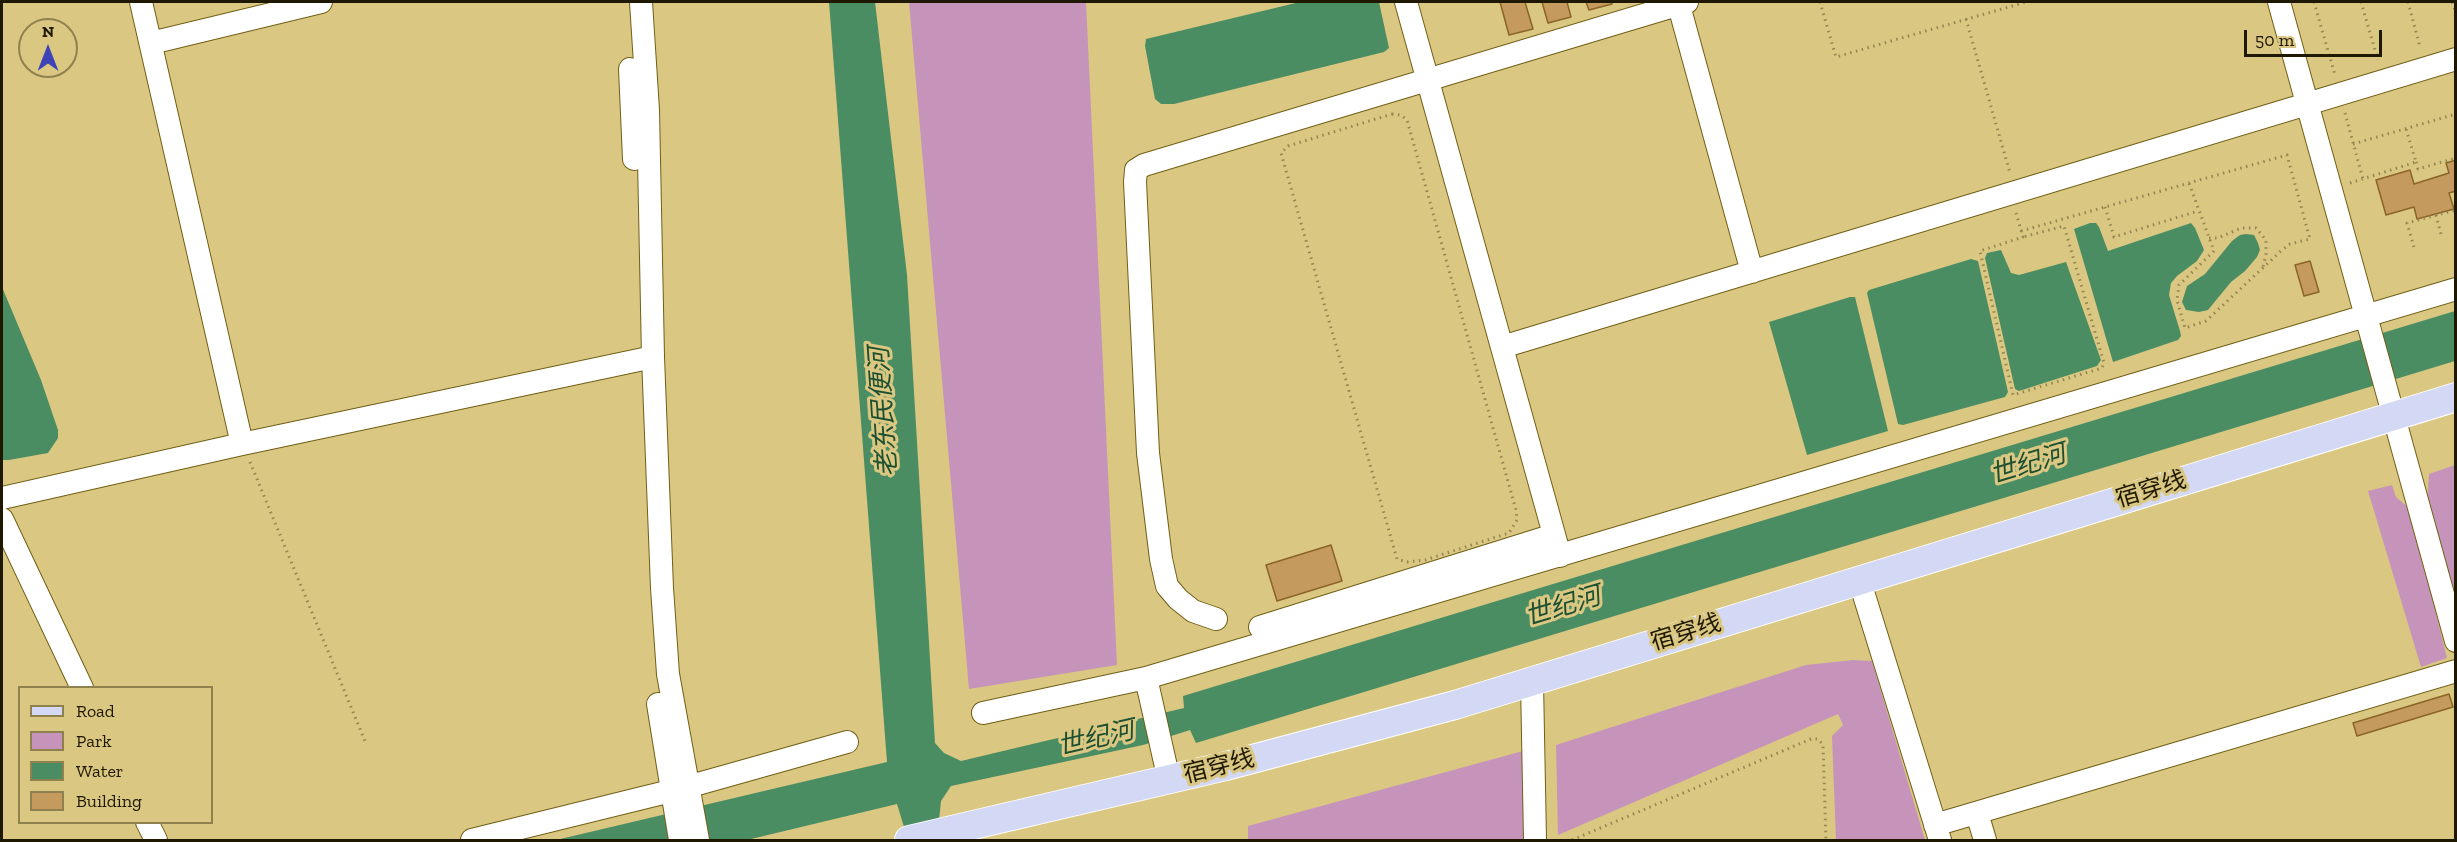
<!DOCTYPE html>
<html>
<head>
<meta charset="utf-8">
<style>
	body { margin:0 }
	#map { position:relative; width:2457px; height:842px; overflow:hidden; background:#dac782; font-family:"Zilla Slab",serif }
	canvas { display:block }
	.frame { position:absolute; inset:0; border:3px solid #1f1800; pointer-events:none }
	.legend { position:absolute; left:18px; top:686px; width:195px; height:138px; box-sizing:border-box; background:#dac782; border:2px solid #8f814e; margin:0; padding:8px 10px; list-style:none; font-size:18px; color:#1f1800 }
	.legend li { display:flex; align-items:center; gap:12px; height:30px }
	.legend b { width:30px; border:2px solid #8f814e }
	.north { position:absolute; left:18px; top:18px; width:60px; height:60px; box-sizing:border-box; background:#dac782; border:2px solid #8f814e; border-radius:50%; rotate:0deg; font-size:16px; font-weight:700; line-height:24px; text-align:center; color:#1f1800 }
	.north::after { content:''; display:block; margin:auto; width:21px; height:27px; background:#3e43b7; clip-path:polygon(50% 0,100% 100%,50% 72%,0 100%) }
	.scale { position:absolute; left:2244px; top:30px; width:138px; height:27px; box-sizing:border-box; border:3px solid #1f1800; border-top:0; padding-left:8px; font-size:18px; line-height:21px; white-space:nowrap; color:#1f1800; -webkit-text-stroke:4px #dac782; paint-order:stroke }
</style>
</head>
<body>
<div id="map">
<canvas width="2457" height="842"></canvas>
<div class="frame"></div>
<ul class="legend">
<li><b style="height:8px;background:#d3d9f4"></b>Road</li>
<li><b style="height:16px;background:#c694bb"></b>Park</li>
<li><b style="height:16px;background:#4b8d63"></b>Water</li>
<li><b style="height:16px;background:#c59a5e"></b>Building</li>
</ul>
<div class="north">N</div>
<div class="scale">50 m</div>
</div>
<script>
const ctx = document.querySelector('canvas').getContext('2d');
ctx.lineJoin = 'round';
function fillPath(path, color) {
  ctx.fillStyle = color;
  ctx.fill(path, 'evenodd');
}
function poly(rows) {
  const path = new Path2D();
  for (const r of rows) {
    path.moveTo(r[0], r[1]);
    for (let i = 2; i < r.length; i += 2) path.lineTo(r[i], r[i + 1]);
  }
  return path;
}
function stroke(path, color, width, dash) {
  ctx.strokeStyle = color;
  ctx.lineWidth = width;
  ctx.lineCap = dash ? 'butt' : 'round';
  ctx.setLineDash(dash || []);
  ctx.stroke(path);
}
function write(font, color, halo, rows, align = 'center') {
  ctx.font = font + ' "Zilla Slab","Noto Sans SC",serif';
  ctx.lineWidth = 6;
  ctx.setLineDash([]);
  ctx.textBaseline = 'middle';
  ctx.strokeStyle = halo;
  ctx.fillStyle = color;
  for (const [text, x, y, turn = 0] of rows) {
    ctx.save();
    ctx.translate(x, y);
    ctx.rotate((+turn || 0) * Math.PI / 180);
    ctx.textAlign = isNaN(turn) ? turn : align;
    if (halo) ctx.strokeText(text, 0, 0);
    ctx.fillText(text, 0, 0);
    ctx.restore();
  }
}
fillPath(poly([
	[909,2,1086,2,1117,665,969,689],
	[2455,465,2455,606,2427,505,2429,474],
	[2392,485,2396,497,2410,509,2447,658,2421,667,2368,491],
	[1853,660,1872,661,1925,840,1836,840,1832,736,1843,725,1838,714,1558,835,1556,745,1806,665],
	[1523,751,1527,832,1523,840,1248,840,1248,826]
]), '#c694bb');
fillPath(poly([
	[829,2,875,2,907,275,935,743,944,753,961,761,1184,708,1183,696,2455,311,2455,361,1196,743,1190,730,1143,745,951,786,941,801,937,840,908,840,897,804,747,840,556,840,887,762],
	[1300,2,1379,2,1389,48,1384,52,1174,104,1161,104,1155,99,1145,46,1146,39],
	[2090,223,2096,223,2099,227,2108,251,2191,223,2195,228,2204,250,2197,261,2177,276,2171,283,2169,295,2180,331,2181,336,2178,340,2113,362,2074,229],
	[2246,234,2254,235,2258,243,2260,250,2257,257,2245,271,2231,282,2208,310,2199,312,2186,310,2182,302,2187,286,2205,274,2232,241,2240,235],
	[2001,250,2011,273,2019,275,2066,262,2101,360,2097,366,2019,391,2015,389,1985,258,1987,253],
	[1971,259,1978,261,2008,392,2005,397,1903,425,1898,424,1867,293,1869,290],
	[2,287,41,380,58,430,58,438,48,453,9,460,2,460],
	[1850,297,1855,297,1888,431,1807,455,1769,322]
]), '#4b8d63');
const building = poly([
	[1500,2,1525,2,1533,29,1509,35,1500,2],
	[1542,2,1567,2,1571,17,1548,23,1542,2],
	[1586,2,1612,2,1612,4,1589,10,1586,2],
	[2456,160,2456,191,2449,193,2454,209,2417,219,2414,207,2386,215,2376,180,2410,170,2414,184,2449,173,2446,163,2456,160],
	[2310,261,2319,292,2304,296,2295,265,2310,261],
	[1331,545,1342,581,1277,601,1266,565,1331,545],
	[2449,694,2453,707,2357,736,2353,723,2449,694]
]);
fillPath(building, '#c59a5e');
stroke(building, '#8b6428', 1.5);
const minor = poly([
	[141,2,242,444],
	[641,2,648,110,653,357,662,588,668,674,698,840],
	[1406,2,1560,556],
	[1678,2,1752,272],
	[2279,2,2456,641],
	[151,43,321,2],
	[630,69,634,159],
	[1502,347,2456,59],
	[2,498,242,444,653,357],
	[2,519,82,688],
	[1859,579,1940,840],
	[1216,619,1193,611,1178,599,1167,586,1161,559,1148,453,1135,182,1136,170,1144,165,1687,2],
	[1260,627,1554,535],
	[1146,678,1169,780],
	[1532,682,1535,840],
	[658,704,680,840],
	[983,713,1146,678,2456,289],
	[1977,813,1985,840],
	[147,822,156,840],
	[1935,825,2456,671],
	[472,840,687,787,847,742]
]);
const major = poly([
	[909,840,1226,766,1455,705,2456,397]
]);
stroke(minor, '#715f16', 24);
stroke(major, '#fff', 30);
stroke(poly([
	[1820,2,1836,57,2026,2],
	[2314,2,2335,75],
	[2361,2,2378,60],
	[2408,2,2420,47],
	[2452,2,2456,13],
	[1966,19,2010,173],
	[2345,113,2363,179],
	[1392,114,1401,115,1407,120,1516,510,1517,520,1509,533,1425,560,1407,562,1397,559,1281,153,1288,146,1392,114],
	[2353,144,2456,114],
	[2416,162,2418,169,2456,158],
	[2350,183,2416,162,2406,129],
	[2105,207,2114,237,2198,211],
	[2016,213,2023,237,1980,251,2013,395,2102,368,2104,363,2064,226,2023,237],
	[2436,215,2442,238],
	[2021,231,2287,155,2310,239,2290,244,2282,250,2206,321,2185,328,2177,300,2179,285,2214,251,2189,183],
	[2209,238,2218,238,2241,228,2256,228,2266,240,2266,254,2263,267],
	[2414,247,2407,223,2456,210],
	[250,462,365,741],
	[1572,840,1811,739,1818,739,1823,745,1826,840]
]), '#948652', 3, [1.5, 4.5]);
stroke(minor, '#fff', 22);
stroke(major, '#d3d9f4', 28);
write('24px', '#1f1800', '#dac782', [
	["宿穿线",2151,490,-17],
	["宿穿线",1686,633,-17],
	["宿穿线",1219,767,-14]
]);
write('italic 26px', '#1d4f31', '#dac782', [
	["老东民便河",884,412,-94],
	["世纪河",2028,465,-17],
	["世纪河",1563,607,-17],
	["世纪河",1096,739,-13]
]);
</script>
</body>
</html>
